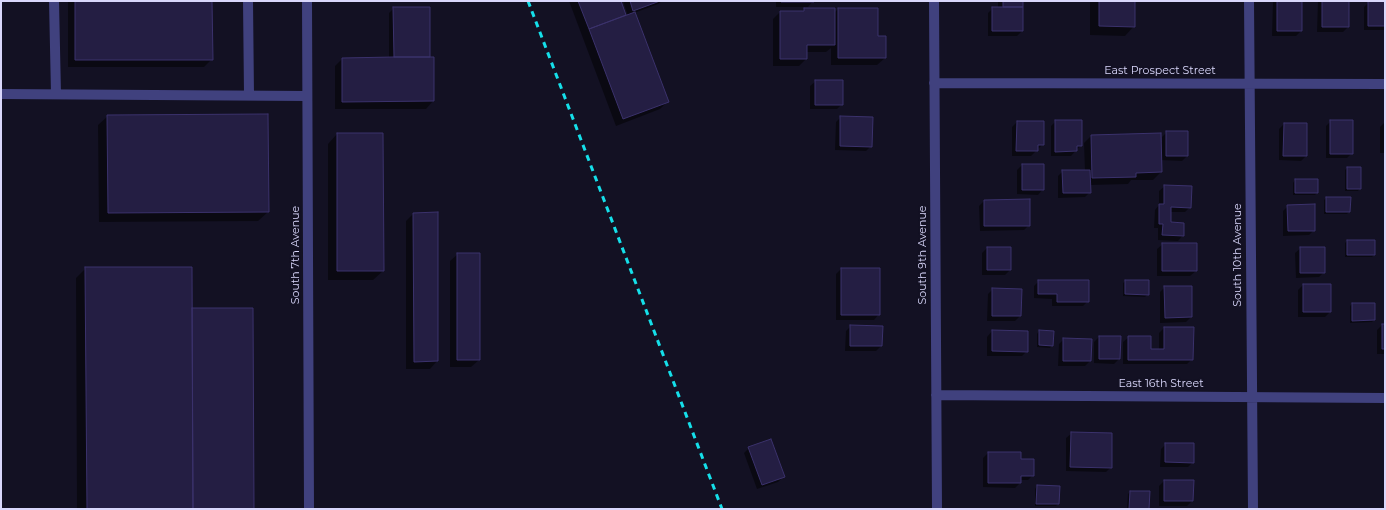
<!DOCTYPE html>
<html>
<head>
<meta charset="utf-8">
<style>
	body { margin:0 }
	#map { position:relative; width:1386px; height:510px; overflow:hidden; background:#131123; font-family:Montserrat,sans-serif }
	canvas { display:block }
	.frame { position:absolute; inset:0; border:2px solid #d9d7fb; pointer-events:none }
</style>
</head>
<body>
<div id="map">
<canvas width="1386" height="510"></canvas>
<div class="frame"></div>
</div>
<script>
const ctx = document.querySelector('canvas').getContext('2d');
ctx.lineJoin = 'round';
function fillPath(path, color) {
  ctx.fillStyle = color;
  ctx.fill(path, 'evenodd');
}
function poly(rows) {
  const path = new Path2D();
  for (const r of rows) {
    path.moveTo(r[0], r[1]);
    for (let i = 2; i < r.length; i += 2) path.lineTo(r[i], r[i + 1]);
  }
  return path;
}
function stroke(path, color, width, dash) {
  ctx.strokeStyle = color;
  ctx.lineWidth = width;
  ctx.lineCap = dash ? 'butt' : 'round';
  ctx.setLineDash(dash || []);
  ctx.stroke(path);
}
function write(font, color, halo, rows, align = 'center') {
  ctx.font = font + ' Montserrat,sans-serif';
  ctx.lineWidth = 4;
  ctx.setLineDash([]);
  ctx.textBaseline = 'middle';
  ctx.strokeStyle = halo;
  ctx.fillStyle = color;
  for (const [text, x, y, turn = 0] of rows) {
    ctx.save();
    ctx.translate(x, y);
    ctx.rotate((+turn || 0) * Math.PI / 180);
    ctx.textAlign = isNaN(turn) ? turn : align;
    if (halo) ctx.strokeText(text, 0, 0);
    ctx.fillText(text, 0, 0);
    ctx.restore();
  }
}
fillPath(poly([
	[68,1,211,1,212,59,204,67,68,67],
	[569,1,620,1,626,17,628,16,623,1,662,1,658,4,634,13,667,102,660,109,616,126],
	[776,1,813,1,808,7,776,7],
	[998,1,1022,1,1022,31,1017,36,988,36,988,13,993,8,998,8],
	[1090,1,1134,1,1134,26,1125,36,1090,35],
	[1273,1,1301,1,1301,31,1296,36,1272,36],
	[1318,1,1348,1,1348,27,1343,32,1317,32],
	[1369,2,1385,2,1385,30,1364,30,1364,7],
	[394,8,429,57,433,58,433,101,426,109,335,109,335,66,342,59,389,58,389,13],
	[804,9,834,13,838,9,877,37,885,58,877,65,831,65,831,48,826,52,806,52,806,59,799,66,773,66,773,19,780,12,801,12],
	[816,81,842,104,837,109,810,109,810,86],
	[108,116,268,212,258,221,99,222,98,125],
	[841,117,871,146,866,151,835,150,836,122],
	[1056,121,1081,145,1071,156,1051,156,1051,126],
	[1331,121,1352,153,1347,158,1326,158,1326,126],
	[1017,122,1043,144,1031,156,1012,156,1012,127],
	[1385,122,1385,153,1380,153,1380,127],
	[1284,124,1306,156,1301,161,1279,160,1279,129],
	[1167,132,1187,156,1182,161,1160,160,1161,172,1153,180,1131,180,1128,184,1090,185,1090,192,1085,197,1058,198,1058,176,1063,171,1085,171,1084,143,1091,136,1162,142,1162,137],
	[337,134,382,134,383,271,373,280,328,280,328,144],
	[1022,165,1043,189,1038,195,1017,194,1017,170],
	[1347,168,1360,188,1358,191,1345,191,1345,170],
	[1295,180,1317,180,1317,193,1315,195,1293,195,1293,183],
	[1165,186,1190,207,1185,212,1170,212,1170,223,1183,235,1178,241,1158,240,1158,228,1154,228,1155,210,1159,205,1159,191],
	[1326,198,1349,212,1347,214,1324,214,1324,200],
	[984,201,1029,225,1024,230,980,231,979,206],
	[1288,206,1314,230,1309,235,1283,236,1283,211],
	[413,214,437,214,437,361,430,369,406,369,406,221],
	[1347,241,1374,255,1372,257,1345,257,1345,243],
	[1163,244,1196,271,1190,276,1157,276,1157,249],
	[987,248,1010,270,1005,275,982,275,982,253],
	[1301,248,1324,272,1319,277,1296,278,1295,253],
	[458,254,479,360,471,367,450,367,450,261],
	[86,268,191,309,253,509,77,509,76,278],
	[841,269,879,314,874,320,836,320,836,274],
	[1039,281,1088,301,1083,306,1052,306,1052,299,1034,298,1034,286],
	[1126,281,1148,294,1145,297,1123,296,1123,283],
	[1303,285,1330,312,1325,317,1298,317,1298,290],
	[1165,287,1191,317,1186,322,1160,323,1160,292],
	[993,289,1020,316,1015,321,987,321,988,294],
	[1352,304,1374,320,1372,322,1350,323,1350,306],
	[1382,325,1385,325,1385,354,1377,354,1377,330],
	[851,326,881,346,876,351,845,351,846,331],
	[1164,328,1192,359,1187,364,1123,364,1123,342,1129,337,1150,350,1159,350,1159,333],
	[992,331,1027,351,1022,356,987,356,987,337],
	[1039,331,1052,345,1050,348,1037,347,1037,334],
	[1099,337,1119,359,1114,364,1094,363,1094,342],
	[1064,339,1091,340,1090,361,1085,366,1058,366,1059,344],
	[1072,433,1111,467,1106,472,1066,471,1066,438],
	[1166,444,1193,462,1188,467,1160,467,1161,449],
	[749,448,783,477,778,482,757,489,744,453],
	[988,453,1020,460,1033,475,1028,480,1020,480,1020,483,1015,488,983,487,983,458],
	[1164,481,1192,501,1187,506,1159,506,1159,486],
	[1037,486,1058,504,1056,506,1035,506,1035,489],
	[1130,492,1148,509,1127,509,1128,494]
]), '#0007');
const building = poly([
	[75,1,212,1,213,60,75,60,75,1],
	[578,1,621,1,626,15,589,29,578,1],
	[630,1,660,1,633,11,630,1],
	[781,1,814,1,814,2,781,2,781,1],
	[1003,1,1023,1,1023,7,1003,7,1003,1],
	[1099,1,1135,1,1135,27,1099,26,1099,1],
	[1277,1,1302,1,1302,31,1277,31,1277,1],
	[1322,1,1349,1,1349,27,1322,27,1322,1],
	[1368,1,1385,1,1385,26,1368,26,1368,1],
	[393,7,430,7,430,57,394,57,393,7],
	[992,7,1023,7,1023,31,992,31,992,7],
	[804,8,835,8,835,45,807,45,807,59,780,59,780,11,804,11,804,8],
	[838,8,878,8,878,36,886,36,886,58,838,58,838,8],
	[635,12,669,102,623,119,589,29,635,12],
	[394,57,434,57,434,101,342,102,342,58,394,57],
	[815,80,843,80,843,105,815,105,815,80],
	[268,114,269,212,108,213,107,115,268,114],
	[840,116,873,117,872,147,840,146,840,116],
	[1055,120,1082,120,1082,146,1077,146,1077,151,1055,152,1055,120],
	[1330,120,1353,120,1353,154,1330,154,1330,120],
	[1017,121,1044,121,1044,145,1038,145,1038,151,1016,151,1017,121],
	[1284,123,1307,123,1307,156,1283,156,1284,123],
	[1166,131,1188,131,1188,156,1166,156,1166,131],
	[337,133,383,133,384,271,337,271,337,133],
	[1161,133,1162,172,1136,173,1136,177,1092,178,1091,135,1161,133],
	[1022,164,1044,164,1044,190,1022,190,1022,164],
	[1347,167,1361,167,1361,189,1347,189,1347,167],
	[1062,170,1090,170,1091,193,1063,193,1062,170],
	[1295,179,1318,179,1318,193,1295,193,1295,179],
	[1164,185,1192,186,1191,208,1171,207,1171,222,1184,223,1184,236,1162,235,1163,224,1159,224,1159,204,1164,204,1164,185],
	[1326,197,1351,197,1350,212,1326,212,1326,197],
	[1030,199,1030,226,984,226,984,200,1030,199],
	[1315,204,1315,231,1288,231,1287,205,1315,204],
	[438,212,438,361,414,362,413,213,438,212],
	[1347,240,1375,240,1375,255,1347,255,1347,240],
	[1162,243,1197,243,1197,271,1162,271,1162,243],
	[987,247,1011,247,1011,270,987,270,987,247],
	[1300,247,1325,247,1325,273,1300,273,1300,247],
	[457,253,480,253,480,360,457,360,457,253],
	[85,267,192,267,193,509,87,509,85,267],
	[841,268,880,268,880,315,841,315,841,268],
	[1038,280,1089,280,1089,302,1057,302,1057,294,1038,294,1038,280],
	[1125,280,1149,280,1149,295,1125,294,1125,280],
	[1303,284,1331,284,1331,312,1303,312,1303,284],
	[1164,286,1192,286,1192,317,1165,318,1164,286],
	[992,288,1022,289,1021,316,992,316,992,288],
	[1352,303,1375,303,1375,320,1352,321,1352,303],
	[192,308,253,308,254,509,193,509,192,308],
	[1382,324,1385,324,1385,349,1382,349,1382,324],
	[850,325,883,326,882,346,850,346,850,325],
	[1164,327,1194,327,1193,360,1128,360,1128,336,1151,336,1151,349,1164,349,1164,327],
	[992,330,1028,331,1028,352,992,351,992,330],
	[1039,330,1054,331,1053,346,1039,345,1039,330],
	[1099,336,1121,336,1120,359,1099,359,1099,336],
	[1063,338,1092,339,1091,361,1063,361,1063,338],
	[1071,432,1112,433,1112,468,1070,467,1071,432],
	[771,439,785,477,762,485,748,447,771,439],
	[1165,443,1194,443,1194,463,1165,462,1165,443],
	[988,452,1021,452,1021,459,1034,459,1034,476,1021,476,1021,483,988,483,988,452],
	[1164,480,1194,480,1193,501,1164,501,1164,480],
	[1037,485,1060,486,1059,504,1036,504,1037,485],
	[1130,491,1150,491,1149,509,1129,509,1130,491]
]);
fillPath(building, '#241e43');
stroke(building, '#3b326c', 1);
stroke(poly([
	[54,1,56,94],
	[248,1,249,95],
	[307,1,309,509],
	[934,1,937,509],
	[1249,1,1253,509],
	[934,83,1385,84],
	[1,94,307,96],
	[936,395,1385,398]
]), '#40417e', 10);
stroke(poly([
	[528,1,722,509]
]), '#15dfe9', 3, [6, 5]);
write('11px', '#d9d7fb', '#131123', [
	["East Prospect Street",1160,71],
	["South 7th Avenue",296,255,-90],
	["South 9th Avenue",923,255,-90],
	["South 10th Avenue",1238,255,-90],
	["East 16th Street",1161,384]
]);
</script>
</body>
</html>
